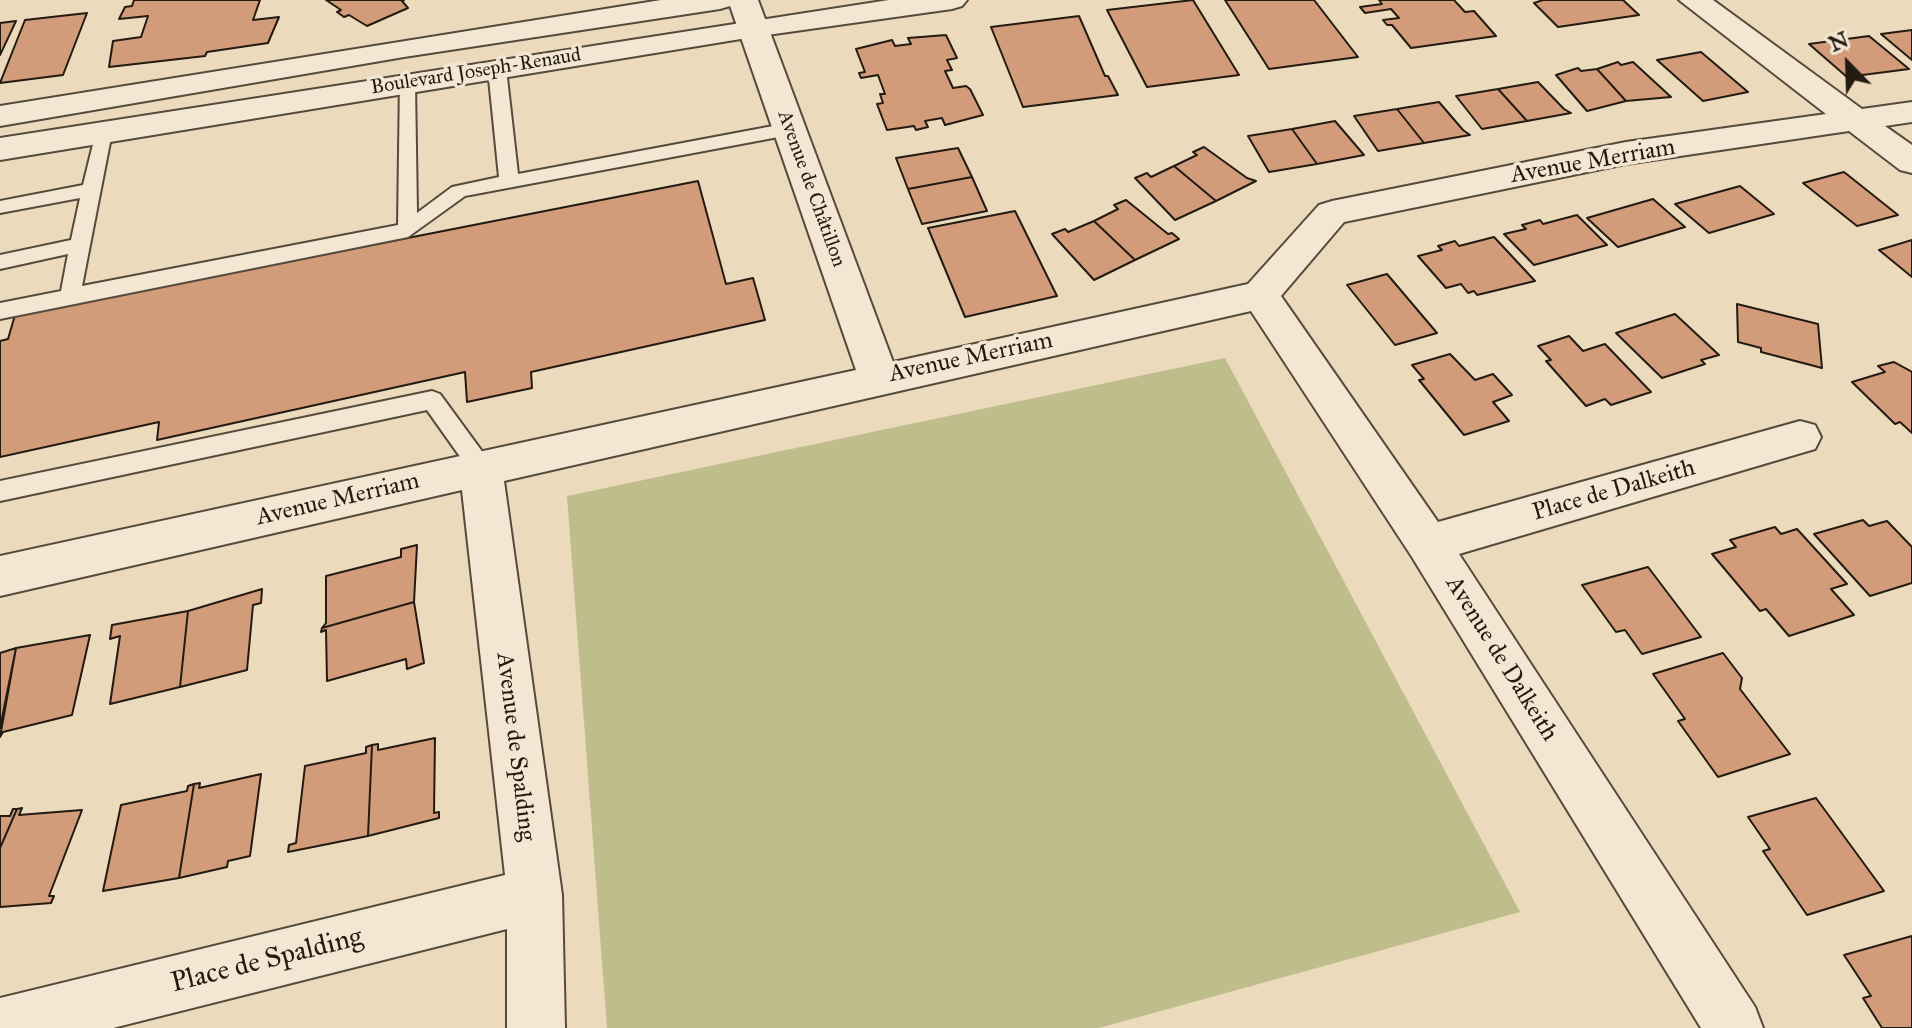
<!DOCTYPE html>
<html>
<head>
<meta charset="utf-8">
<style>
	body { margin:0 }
	#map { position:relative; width:1912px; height:1028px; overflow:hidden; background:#ecdabc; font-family:"IM FELL Great Primer",serif }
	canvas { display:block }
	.north { position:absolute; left:1808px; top:24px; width:80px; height:80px; -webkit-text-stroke:6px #f3e7d3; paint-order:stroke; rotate:337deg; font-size:22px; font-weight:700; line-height:32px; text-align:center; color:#231b11 }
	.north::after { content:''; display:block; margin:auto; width:28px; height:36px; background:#231b11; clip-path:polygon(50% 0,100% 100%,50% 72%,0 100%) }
</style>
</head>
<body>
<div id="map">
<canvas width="1912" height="1028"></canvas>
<div class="north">N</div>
</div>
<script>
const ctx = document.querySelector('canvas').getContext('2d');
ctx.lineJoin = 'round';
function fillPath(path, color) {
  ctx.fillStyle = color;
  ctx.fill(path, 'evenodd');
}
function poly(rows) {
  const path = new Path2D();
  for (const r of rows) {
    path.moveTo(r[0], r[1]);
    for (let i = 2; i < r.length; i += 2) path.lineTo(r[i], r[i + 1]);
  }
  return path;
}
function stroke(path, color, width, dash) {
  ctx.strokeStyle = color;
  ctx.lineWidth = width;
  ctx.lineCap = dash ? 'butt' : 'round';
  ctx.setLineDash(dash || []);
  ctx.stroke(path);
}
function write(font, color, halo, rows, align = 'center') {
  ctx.font = font + ' "IM FELL Great Primer",serif';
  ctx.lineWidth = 7;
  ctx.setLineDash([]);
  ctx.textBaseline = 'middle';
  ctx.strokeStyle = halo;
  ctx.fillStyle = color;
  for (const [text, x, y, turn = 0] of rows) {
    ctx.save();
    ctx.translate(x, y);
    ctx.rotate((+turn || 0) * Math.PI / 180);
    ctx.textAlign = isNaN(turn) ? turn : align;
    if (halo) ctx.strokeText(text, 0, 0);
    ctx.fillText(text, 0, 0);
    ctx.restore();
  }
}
fillPath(poly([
	[1225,358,1520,912,1099,1028,607,1028,567,496]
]), '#bfbd8c');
const building = poly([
	[134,0,260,0,253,20,279,17,268,43,207,52,205,56,109,67,113,41,141,37,148,16,119,19,125,7,132,6,134,0],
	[326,0,404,0,402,1,408,8,367,26,349,15,344,17,337,12,341,10,326,0],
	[1193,0,1239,75,1147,87,1107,10,1193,0],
	[1225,0,1314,0,1358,57,1269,69,1225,0],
	[1379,0,1454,0,1465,12,1474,11,1496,36,1411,48,1392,25,1387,25,1383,20,1399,18,1391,9,1365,13,1360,7,1382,4,1379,0],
	[1543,0,1623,0,1639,15,1558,27,1534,3,1543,0],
	[87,13,63,75,0,83,25,20,87,13],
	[1079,16,1105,76,1108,76,1118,95,1023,107,991,27,1079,16],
	[16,21,0,55,0,23,16,21],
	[1912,30,1912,60,1881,34,1912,30],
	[946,35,957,58,947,60,952,70,945,71,953,88,966,86,970,89,983,115,945,125,942,118,925,121,928,127,916,130,914,126,887,130,877,104,883,103,880,94,885,94,878,75,861,78,859,73,865,72,856,49,892,40,895,46,911,44,908,38,946,35],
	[1869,36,1909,69,1847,77,1809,44,1869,36],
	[1701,52,1748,92,1703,101,1657,60,1701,52],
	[1618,62,1621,65,1633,62,1671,97,1626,101,1597,69,1618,62],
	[1578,68,1581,71,1597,69,1626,101,1587,111,1556,75,1578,68],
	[1538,82,1564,109,1571,113,1527,121,1498,89,1538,82],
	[1498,89,1527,121,1482,129,1456,96,1498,89],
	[1439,102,1463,130,1470,135,1424,143,1397,109,1439,102],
	[1397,109,1424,143,1378,151,1354,116,1397,109],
	[1335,121,1364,155,1317,164,1292,129,1335,121],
	[1292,129,1317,164,1269,172,1248,136,1292,129],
	[1204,147,1247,178,1256,181,1216,201,1174,166,1197,155,1193,152,1204,147],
	[958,148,972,177,908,189,896,158,958,148],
	[1174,166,1216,201,1175,220,1135,178,1147,173,1151,177,1174,166],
	[1844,172,1898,215,1857,226,1803,183,1844,172],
	[972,177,987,211,922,224,908,189,972,177],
	[698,181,726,284,753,278,765,320,531,372,532,388,467,402,465,372,157,440,159,422,0,457,0,341,8,339,15,315,698,181],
	[1740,186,1774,214,1709,233,1675,204,1740,186],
	[1653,199,1685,227,1618,247,1587,218,1653,199],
	[1126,200,1168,234,1172,233,1179,239,1135,260,1094,221,1118,209,1114,205,1126,200],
	[1015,211,1057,296,965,317,928,228,1015,211],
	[1577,215,1607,245,1534,265,1504,234,1526,229,1522,225,1540,220,1543,224,1577,215],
	[1094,221,1135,260,1094,280,1052,234,1065,229,1068,232,1094,221],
	[1494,237,1535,281,1477,295,1474,291,1468,293,1461,284,1446,288,1418,256,1442,250,1438,246,1455,241,1459,246,1494,237],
	[1912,240,1912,277,1879,250,1912,240],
	[1387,274,1437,333,1395,345,1347,285,1387,274],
	[1737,304,1818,324,1822,368,1761,352,1761,348,1738,342,1737,304],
	[1675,314,1719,355,1701,360,1705,364,1662,378,1616,333,1675,314],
	[1569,336,1583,351,1605,344,1651,392,1611,405,1605,399,1586,406,1546,361,1551,360,1538,346,1569,336],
	[1450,354,1475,380,1493,374,1512,395,1493,402,1509,421,1464,435,1419,380,1424,379,1412,365,1450,354],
	[1894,362,1912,372,1912,433,1900,422,1895,424,1852,382,1885,372,1878,366,1894,362],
	[1863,520,1869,526,1887,521,1912,547,1912,583,1870,596,1814,534,1863,520],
	[1775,527,1781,534,1797,529,1847,584,1831,589,1854,615,1789,636,1766,609,1760,611,1712,554,1736,547,1730,540,1775,527],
	[417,545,414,602,322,628,326,623,326,576,401,557,401,549,417,545],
	[1648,567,1701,637,1642,654,1625,630,1616,632,1582,585,1648,567],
	[262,589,261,603,253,605,247,670,180,687,188,611,262,589],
	[414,602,424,663,407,669,406,659,327,681,326,630,321,632,322,628,414,602],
	[188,611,180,687,110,704,120,636,110,639,112,625,188,611],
	[90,635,72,715,3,732,0,737,16,648,90,635],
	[16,648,0,728,0,653,16,648],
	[1723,653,1742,678,1740,689,1790,754,1718,777,1678,721,1685,719,1653,674,1723,653],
	[435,738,434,813,439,812,439,818,368,836,372,745,378,744,378,750,435,738],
	[372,745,368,836,288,852,289,845,296,843,305,766,366,753,366,747,372,745],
	[261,774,250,856,228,861,227,867,179,878,194,784,200,783,199,788,261,774],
	[194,784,179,878,103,891,121,805,187,791,188,786,194,784],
	[1816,798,1884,891,1807,915,1763,851,1770,849,1748,817,1816,798],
	[22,808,19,815,82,810,49,896,54,896,51,903,0,907,0,848,17,809,22,808],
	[13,809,17,809,0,848,0,816,10,816,13,809],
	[1912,936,1912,1028,1882,1028,1863,998,1871,996,1844,955,1912,936]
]);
fillPath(building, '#d29c7a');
stroke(building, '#231b11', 2);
const service = poly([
	[497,64,506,69,518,174,789,123,798,129,789,135,465,196,408,237,0,319,0,303,61,291,68,254,0,269,0,255,71,240,80,198,0,213,0,201,83,185,97,128,103,126,112,132,82,286,398,225,400,79,406,78,415,83,417,213,452,187,499,177,488,69,497,64],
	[432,391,440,394,489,461,493,468,489,475,473,475,427,410,0,501,0,481,432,391]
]);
const minor = poly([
	[728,0,758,0,893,362,1248,284,1319,205,1332,201,1626,142,1826,114,1679,0,1713,0,1862,109,1912,102,1912,122,1885,126,1912,145,1912,173,1900,170,1849,131,1626,164,1344,222,1281,296,1438,522,1800,421,1815,425,1821,437,1815,449,1459,554,1755,1007,1763,1028,1701,1028,1412,557,1251,311,504,481,562,895,565,1028,507,1028,507,929,113,1028,0,1028,0,998,505,875,462,490,0,596,0,556,856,370,728,0]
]);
const tertiary = poly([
	[661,0,735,0,730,6,720,9,404,57,0,126,0,106,661,0],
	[889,0,967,0,962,6,952,9,753,37,0,160,0,138,889,0]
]);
stroke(service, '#554b3c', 4);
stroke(minor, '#554b3c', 4);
stroke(tertiary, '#554b3c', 4);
fillPath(service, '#f3e7d3');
fillPath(minor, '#f3e7d3');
fillPath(tertiary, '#f3e7d3');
write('20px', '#231b11', '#f3e7d3', [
	["Boulevard Joseph-Renaud",476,72,-9],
	["Avenue de Châtillon",811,189,70]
]);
write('24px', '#231b11', '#f3e7d3', [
	["Avenue Merriam",1593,162,-10],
	["Avenue Merriam",971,358,-12],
	["Place de Dalkeith",1614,491,-16],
	["Avenue Merriam",338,500,-13],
	["Avenue de Dalkeith",1501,659,58],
	["Avenue de Spalding",515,747,83]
]);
write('28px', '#231b11', '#f3e7d3', [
	["Place de Spalding",267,961,-14]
]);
</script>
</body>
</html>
